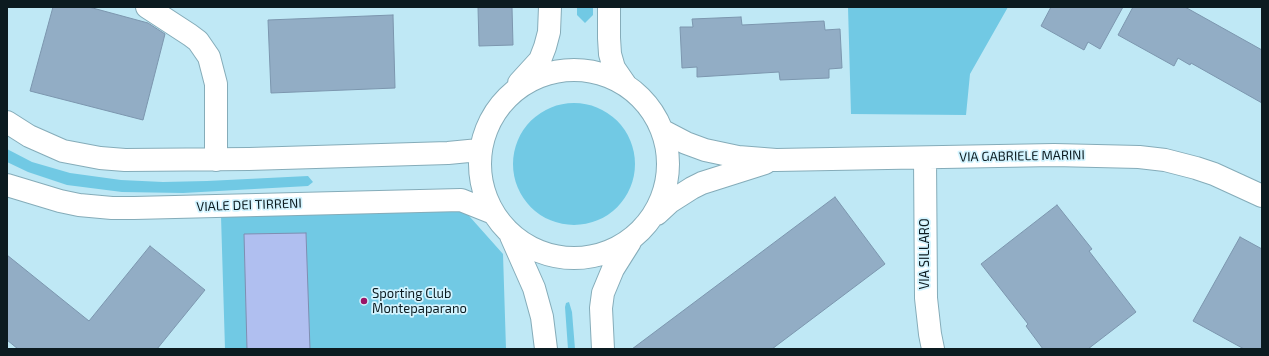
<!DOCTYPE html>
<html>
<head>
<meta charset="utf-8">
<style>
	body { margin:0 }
	#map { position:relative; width:1269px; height:356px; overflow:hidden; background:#bfe8f5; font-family:"Exo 2",sans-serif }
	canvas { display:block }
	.frame { position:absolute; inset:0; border:8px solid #0c1b20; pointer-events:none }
</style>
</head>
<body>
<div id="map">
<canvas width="1269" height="356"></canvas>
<div class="frame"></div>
</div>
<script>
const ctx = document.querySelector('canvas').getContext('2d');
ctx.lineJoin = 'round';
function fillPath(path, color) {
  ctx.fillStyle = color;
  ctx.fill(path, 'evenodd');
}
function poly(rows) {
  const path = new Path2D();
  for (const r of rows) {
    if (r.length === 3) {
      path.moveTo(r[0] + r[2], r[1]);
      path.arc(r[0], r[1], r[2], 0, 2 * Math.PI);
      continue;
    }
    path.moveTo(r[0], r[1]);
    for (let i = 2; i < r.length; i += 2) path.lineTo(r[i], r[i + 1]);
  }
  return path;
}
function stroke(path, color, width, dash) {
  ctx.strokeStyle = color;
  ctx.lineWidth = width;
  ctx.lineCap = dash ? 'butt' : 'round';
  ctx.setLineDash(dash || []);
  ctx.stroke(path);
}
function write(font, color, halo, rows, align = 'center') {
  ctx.font = font + ' "Exo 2",sans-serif';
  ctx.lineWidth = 3.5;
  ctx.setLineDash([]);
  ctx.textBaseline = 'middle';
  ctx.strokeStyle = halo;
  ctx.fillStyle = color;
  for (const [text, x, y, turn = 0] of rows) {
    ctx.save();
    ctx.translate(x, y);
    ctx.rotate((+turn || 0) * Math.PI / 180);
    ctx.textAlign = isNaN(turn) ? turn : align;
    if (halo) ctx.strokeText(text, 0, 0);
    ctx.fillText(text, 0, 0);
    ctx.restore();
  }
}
fillPath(poly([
	[577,7,593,7,593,15,585,23,577,15],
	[848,7,1008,7,970,74,966,115,851,114],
	[574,164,61],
	[7,149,32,162,70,173,121,180,163,182,207,181,308,176,313,182,308,186,183,193,122,192,67,185,28,172,7,162],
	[462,208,503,254,506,349,225,349,221,216],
	[569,302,572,312,575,349,568,349,565,307,566,303]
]), '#71c9e4');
const water = poly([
	[306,233,310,349,247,349,244,234,306,233]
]);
fillPath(water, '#b0bff0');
stroke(water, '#7f8eb2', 1);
const building = poly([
	[53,7,89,7,148,23,165,34,143,120,30,91,53,7],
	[478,7,512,7,513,45,479,46,478,7],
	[1051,7,1123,7,1100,49,1088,42,1084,50,1041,26,1051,7],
	[1133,7,1185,7,1262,50,1262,103,1191,63,1190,65,1178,58,1174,66,1118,35,1133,7],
	[393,15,395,88,271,93,268,20,393,15],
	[741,17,742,25,824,21,825,30,840,29,842,68,829,69,829,78,780,80,779,72,697,77,697,67,682,68,680,27,693,27,692,19,741,17],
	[835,197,885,264,772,349,632,349,835,197],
	[1057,205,1092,249,1089,251,1136,312,1088,349,1043,349,1026,326,1028,324,981,264,1057,205],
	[1240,237,1262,249,1262,349,1244,349,1193,321,1240,237],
	[150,246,205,290,157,349,18,349,7,340,7,255,89,321,150,246]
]);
fillPath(building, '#92adc5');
stroke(building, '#7c96ae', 1);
const street = poly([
	[147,7,190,35,198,41,209,57,216,84,216,160],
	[609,7,609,38,610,54,614,68,625,84],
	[574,164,94],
	[519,83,540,60,545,47,549,32,550,7],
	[7,122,29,136,63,151,100,158,125,160,249,159,448,153,479,150],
	[663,131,686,143,705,150,738,157,776,160,1054,155,1139,157,1165,160,1196,168,1214,174,1262,196],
	[925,158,926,298,930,334,933,349],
	[7,185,60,201,79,205,112,208,134,208,461,200,491,212],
	[657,214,670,202,692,188,702,183,765,163],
	[511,236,534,288,542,317,546,349],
	[603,349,601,308,603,293,613,269,630,242]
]);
stroke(street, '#85acb9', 24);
stroke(street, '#fff', 22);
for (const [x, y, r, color] of [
	[364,301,4,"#9a1467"]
]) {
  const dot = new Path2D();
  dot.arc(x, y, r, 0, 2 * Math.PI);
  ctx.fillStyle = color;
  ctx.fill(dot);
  stroke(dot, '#d3f4ff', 1.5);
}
write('13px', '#0c1b20', '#d3f4ff', [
	["VIA GABRIELE MARINI",1022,156,-1],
	["VIALE DEI TIRRENI",249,205,-2],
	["VIA SILLARO",925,254,-90]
]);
write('13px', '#0c1b20', '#d3f4ff', [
	["Sporting Club",372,294],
	["Montepaparano",372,309]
], 'left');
</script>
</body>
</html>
